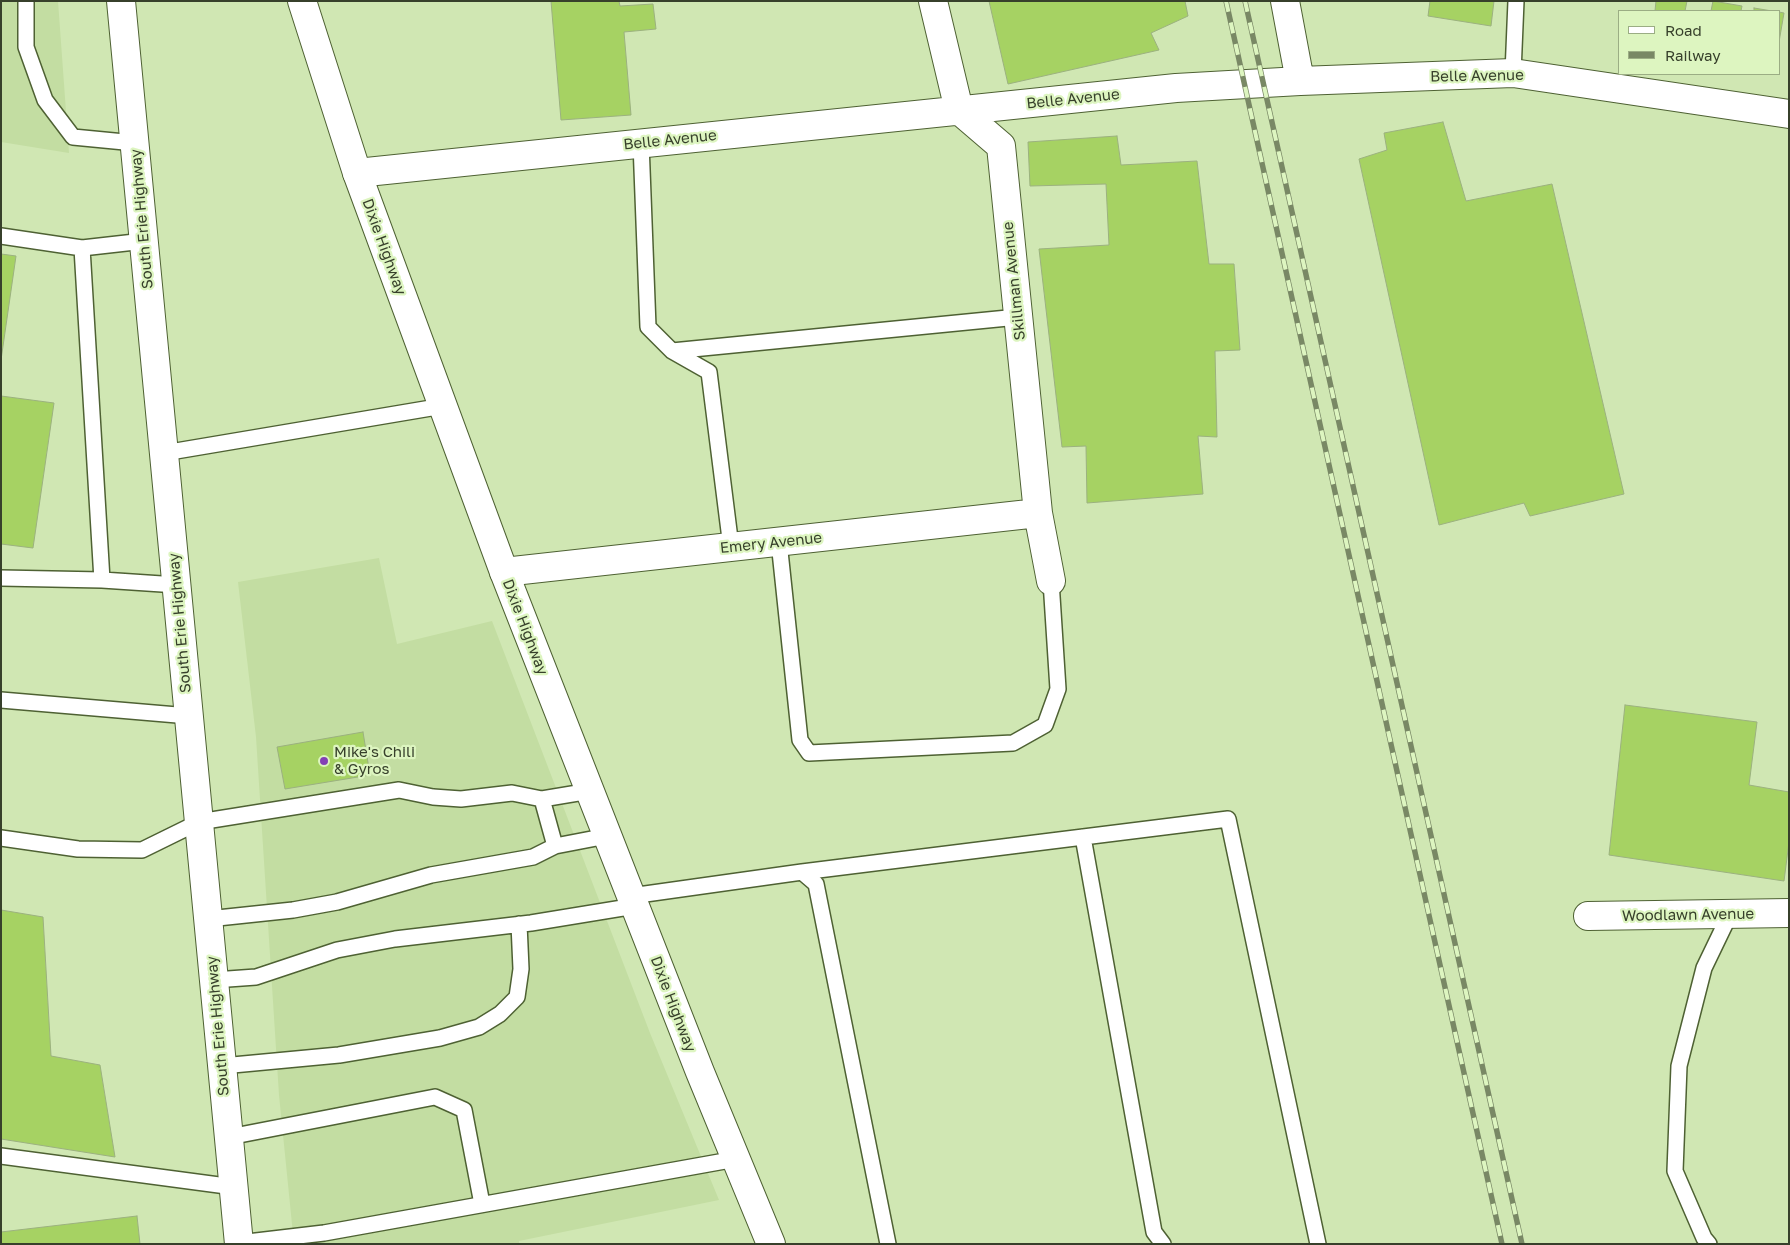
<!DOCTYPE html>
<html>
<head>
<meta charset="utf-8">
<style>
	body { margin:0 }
	#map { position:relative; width:1790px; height:1245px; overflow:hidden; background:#d0e7b3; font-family:"Golos Text",sans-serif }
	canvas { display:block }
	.frame { position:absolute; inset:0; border:2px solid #37402b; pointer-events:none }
	.legend { position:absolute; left:1618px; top:10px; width:162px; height:65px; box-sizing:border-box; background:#ddf5c0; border:1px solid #9bad84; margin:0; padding:6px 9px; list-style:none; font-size:15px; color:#37402b }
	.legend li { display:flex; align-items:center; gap:10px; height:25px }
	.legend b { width:25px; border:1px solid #9bad84 }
</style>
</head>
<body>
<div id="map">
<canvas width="1790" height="1245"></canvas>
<div class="frame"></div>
<ul class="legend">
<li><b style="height:6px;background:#fff"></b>Road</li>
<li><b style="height:6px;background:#798865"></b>Railway</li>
</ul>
</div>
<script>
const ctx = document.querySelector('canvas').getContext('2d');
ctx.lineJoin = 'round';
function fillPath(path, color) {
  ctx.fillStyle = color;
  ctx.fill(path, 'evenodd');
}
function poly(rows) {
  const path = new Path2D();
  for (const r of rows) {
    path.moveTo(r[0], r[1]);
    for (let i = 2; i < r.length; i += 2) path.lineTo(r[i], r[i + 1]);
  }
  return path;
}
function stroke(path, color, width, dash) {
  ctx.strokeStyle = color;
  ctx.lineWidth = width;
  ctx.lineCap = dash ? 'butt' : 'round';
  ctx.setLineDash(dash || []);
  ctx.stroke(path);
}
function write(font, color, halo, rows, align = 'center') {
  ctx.font = font + ' "Golos Text",sans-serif';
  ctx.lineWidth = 4.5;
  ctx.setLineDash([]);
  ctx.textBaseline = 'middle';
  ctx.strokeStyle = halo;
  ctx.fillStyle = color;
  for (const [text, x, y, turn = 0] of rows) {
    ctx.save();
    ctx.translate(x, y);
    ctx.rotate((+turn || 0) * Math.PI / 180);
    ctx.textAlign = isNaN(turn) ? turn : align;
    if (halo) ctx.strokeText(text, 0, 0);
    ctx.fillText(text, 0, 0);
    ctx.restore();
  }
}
fillPath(poly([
	[1,1,58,1,69,153,1,142],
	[379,558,397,644,492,621,650,1033,719,1200,519,1241,519,1244,294,1244,279,1095,256,737,238,582]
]), '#c3dda2');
const building = poly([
	[551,1,619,1,620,6,653,4,656,29,624,32,631,115,561,120,551,1],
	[989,1,1185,1,1188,16,1151,33,1159,50,1008,84,989,1],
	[1430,1,1494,1,1491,26,1428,16,1430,1],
	[1656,1,1687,1,1685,11,1655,11,1656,1],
	[1713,1,1742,6,1741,11,1711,11,1713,1],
	[1754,8,1772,11,1754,11,1754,8],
	[1779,12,1784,13,1779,42,1779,12],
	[1443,122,1466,201,1552,184,1624,494,1530,516,1524,503,1439,525,1359,159,1387,150,1384,133,1443,122],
	[1117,136,1121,165,1197,161,1209,264,1234,264,1240,350,1215,351,1217,437,1198,436,1203,494,1087,503,1086,446,1062,447,1039,249,1109,245,1106,184,1030,186,1028,142,1117,136],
	[1,254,16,256,1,360,1,254],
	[1,396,54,403,33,548,1,544,1,396],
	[1625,705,1757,722,1749,785,1789,792,1789,842,1784,881,1609,855,1625,705],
	[363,732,370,775,285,789,277,747,363,732],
	[1,910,43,917,51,1056,100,1065,115,1157,1,1139,1,910],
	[137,1216,140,1244,1,1244,1,1232,137,1216]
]);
fillPath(building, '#a6d263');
stroke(building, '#9bb17f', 1);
const lane = poly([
	[26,1,26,47,45,100,73,137,135,143],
	[1513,73,1516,1],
	[641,143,648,327,672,351,709,372,731,547],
	[1,236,82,248],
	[672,351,1018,317],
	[164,453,443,406],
	[779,542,800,740,809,753,1013,743,1045,725,1058,689,1051,581],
	[1,578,102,580,177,585],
	[102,580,82,248,144,241],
	[1,700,189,716],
	[542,799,590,791],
	[1083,837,1154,1232,1163,1244],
	[1,838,78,849,142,850,199,822,399,790,433,797,461,799,512,793,542,799,555,846,533,857,431,875,337,902,293,910,208,919],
	[555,846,607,836],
	[802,872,1228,819,1318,1244],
	[631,896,802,872,816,884,888,1244],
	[214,980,256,977,337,950,395,939,531,923,635,906],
	[222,1066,339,1055,440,1038,479,1027,500,1014,517,997,521,969,519,924],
	[229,1137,435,1097,464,1110,482,1204],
	[1,1156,234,1187],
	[239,1243,324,1233,736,1159],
	[1709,1244,1704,1238,1675,1171,1679,1066,1704,968,1730,914]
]);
const street = poly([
	[933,1,959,110,1001,146,1038,513,1051,581],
	[1285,1,1300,81],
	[357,173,1176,88,1300,81,1513,73,1789,114],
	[504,572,1038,513],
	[1588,916,1789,913]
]);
const secondary = poly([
	[302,1,357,173,504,572,700,1072,771,1244]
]);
const primary = poly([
	[121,1,239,1244]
]);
stroke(lane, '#4e6133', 18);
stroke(street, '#4e6133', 30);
stroke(secondary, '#4e6133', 30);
stroke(primary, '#4e6133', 30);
stroke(lane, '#fff', 15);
stroke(street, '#fff', 28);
stroke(secondary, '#fff', 28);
stroke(primary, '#fff', 28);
const rail = poly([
	[1226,1,1502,1244],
	[1245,1,1522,1244]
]);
stroke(rail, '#798865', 5.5);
stroke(rail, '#ddf5c0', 4, [11]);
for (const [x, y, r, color] of [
	[324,761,5,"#8340b5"]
]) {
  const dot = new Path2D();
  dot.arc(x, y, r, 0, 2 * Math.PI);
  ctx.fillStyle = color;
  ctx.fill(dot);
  stroke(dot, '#ddf5c0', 2);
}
write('15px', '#37402b', '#ddf5c0', [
	["Belle Avenue",1477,76,-1],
	["Belle Avenue",1073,99,-6],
	["Belle Avenue",670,140,-6],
	["South Erie Highway",142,219,-95],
	["Dixie Highway",384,247,70],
	["Skillman Avenue",1014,281,-96],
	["Emery Avenue",771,543,-6],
	["South Erie Highway",180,623,-95],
	["Dixie Highway",525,627,69],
	["Woodlawn Avenue",1688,915,-1],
	["Dixie Highway",673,1004,69],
	["South Erie Highway",218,1026,-95]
]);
write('15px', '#37402b', '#ddf5c0', [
	["Mike's Chili",334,752],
	["& Gyros",334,769]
], 'left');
</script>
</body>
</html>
